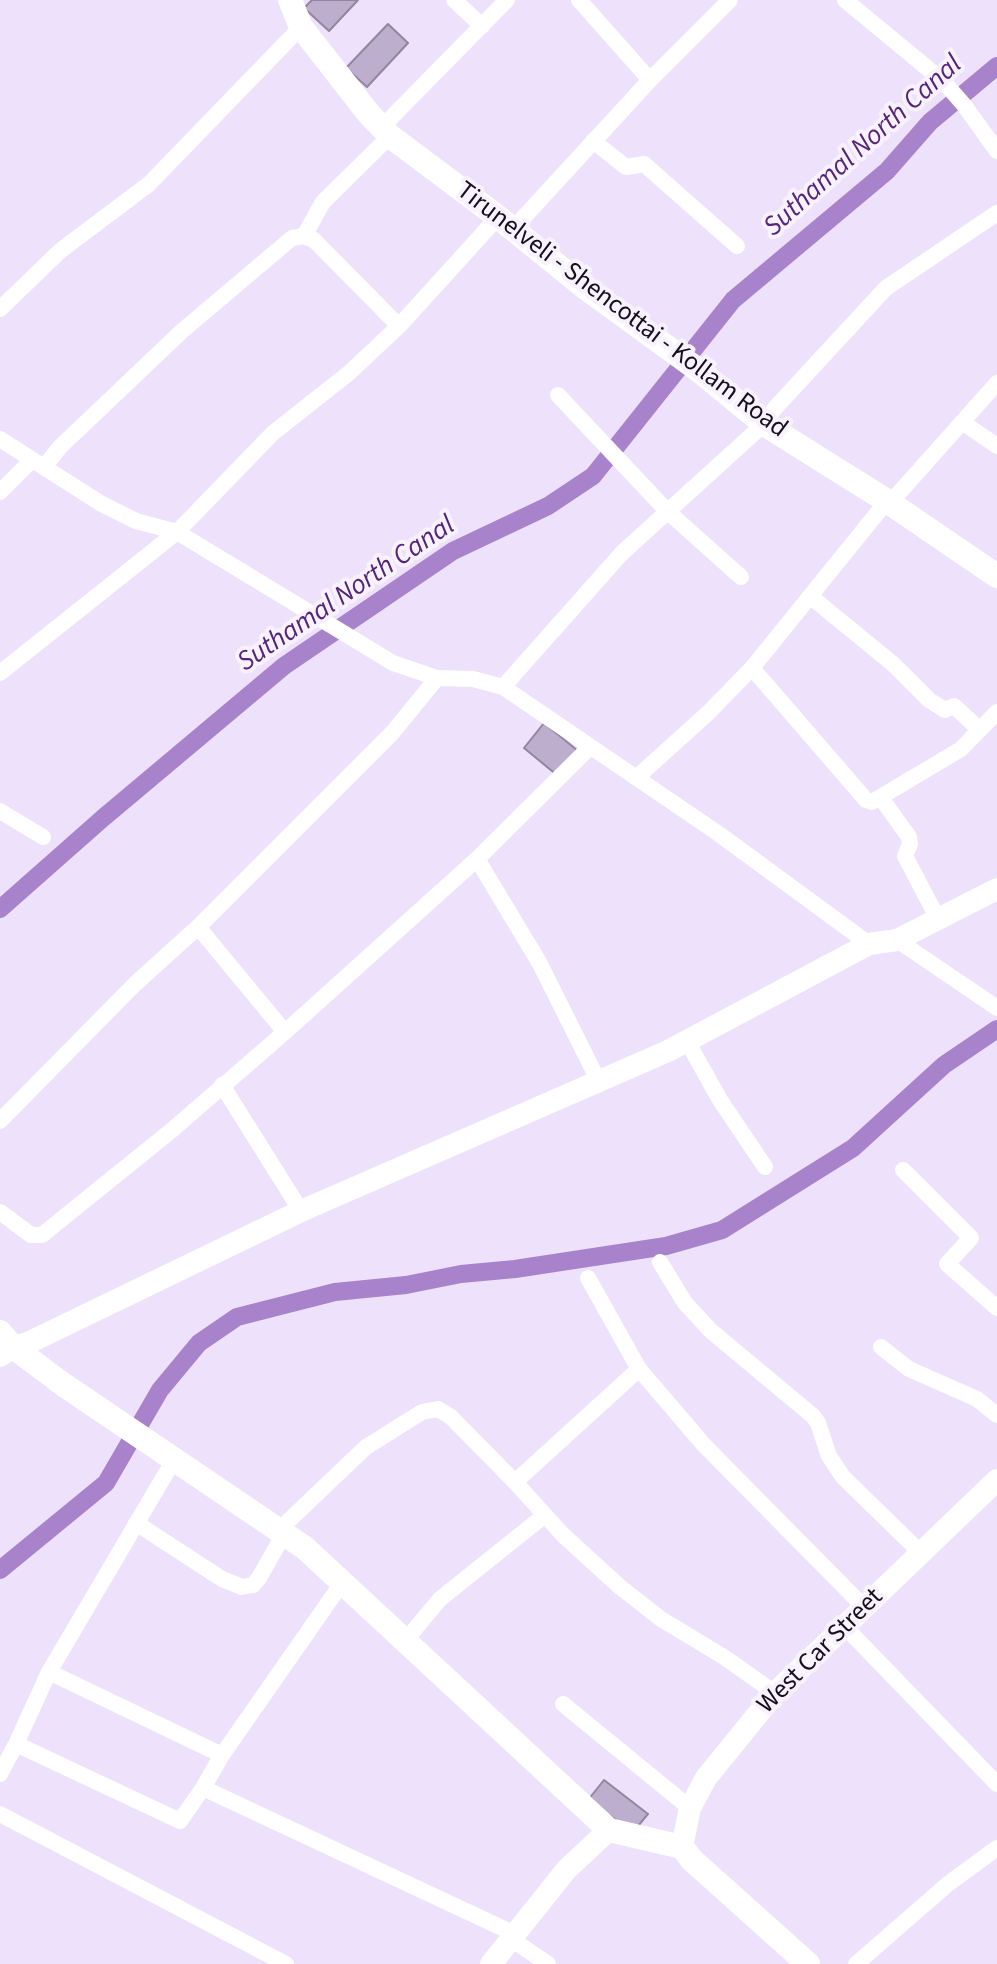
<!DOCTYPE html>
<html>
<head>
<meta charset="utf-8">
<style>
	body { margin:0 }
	canvas { display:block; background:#ede1fb }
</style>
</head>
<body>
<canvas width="997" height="1964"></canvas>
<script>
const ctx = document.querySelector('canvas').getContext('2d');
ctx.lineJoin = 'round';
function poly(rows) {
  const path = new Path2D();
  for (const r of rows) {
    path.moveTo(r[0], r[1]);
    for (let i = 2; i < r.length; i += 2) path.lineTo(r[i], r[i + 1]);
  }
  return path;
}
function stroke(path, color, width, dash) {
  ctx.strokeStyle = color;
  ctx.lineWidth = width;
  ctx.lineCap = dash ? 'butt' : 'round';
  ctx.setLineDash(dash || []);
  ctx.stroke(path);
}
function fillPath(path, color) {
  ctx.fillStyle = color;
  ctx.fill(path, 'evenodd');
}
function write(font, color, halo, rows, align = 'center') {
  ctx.font = font + ' "Source Sans 3",sans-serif';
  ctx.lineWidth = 8;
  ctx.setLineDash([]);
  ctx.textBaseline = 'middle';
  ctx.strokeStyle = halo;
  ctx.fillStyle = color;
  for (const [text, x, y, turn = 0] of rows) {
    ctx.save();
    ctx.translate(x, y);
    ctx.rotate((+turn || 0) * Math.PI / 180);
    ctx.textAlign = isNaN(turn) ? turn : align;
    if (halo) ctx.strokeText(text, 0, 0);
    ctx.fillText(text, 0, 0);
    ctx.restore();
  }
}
stroke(poly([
	[0,909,103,818,284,666,453,551,548,506,593,476,733,300,887,171,930,122,997,66],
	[0,1570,106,1483,160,1390,199,1343,237,1317,335,1292,406,1285,461,1274,515,1269,666,1246,722,1230,853,1148,944,1065,997,1029]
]), '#a883cc', 18);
const building = poly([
	[312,0,358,0,329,31,304,8,312,0],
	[388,24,408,43,367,87,346,68,388,24],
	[544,723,578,751,558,776,524,748,544,723],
	[604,1780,648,1814,633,1832,588,1800,604,1780]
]);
fillPath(building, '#bdaecd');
stroke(building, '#9385a2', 2);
stroke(poly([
	[454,0,482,26],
	[579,0,650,80],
	[845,0,943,81,964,105,997,151],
	[382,127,507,0],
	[593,141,626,167,644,164,737,246],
	[513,229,650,80,730,0],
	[304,236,323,202,390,136],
	[0,309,60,251,149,184,301,27],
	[558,395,667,511,741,577],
	[962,422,997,446],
	[0,439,100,503,136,521,177,532,393,663,437,678,473,679,503,687,719,834,869,944],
	[44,467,60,447,182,331,292,238,304,236,314,240,399,326],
	[0,492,32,460],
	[890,503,997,383],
	[810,596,893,664,929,700,945,710,954,706,980,730],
	[752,668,866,800,872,802,961,749,997,712],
	[0,673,177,532,273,433,349,373,399,326,498,217],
	[503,687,622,553,764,424,775,408,886,288,997,213],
	[636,778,708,713,752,668,887,501],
	[881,798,909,837,910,844,905,856,938,919],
	[0,811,43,837],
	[477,859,539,962,598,1080],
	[198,927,285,1032],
	[897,940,997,1008],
	[687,1041,720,1100,765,1167],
	[222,1085,301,1211],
	[0,1121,135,984,198,927,393,732,437,678],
	[903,1170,971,1238,947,1264,997,1308],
	[0,1212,31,1235,42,1235,172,1130,285,1032,477,859,589,748],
	[660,1262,685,1303,711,1331,813,1416,818,1423,829,1456,843,1477,920,1552],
	[588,1278,639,1369,704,1445,865,1608],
	[881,1347,909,1369,977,1399,997,1415],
	[515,1482,639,1369],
	[136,1523,222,1579,242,1587,253,1585,259,1578,284,1534],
	[279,1530,366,1447,422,1412,438,1409,451,1417,515,1482,563,1535,619,1586,661,1619,724,1657,775,1693],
	[845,1627,997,1784],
	[405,1641,440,1599,545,1515],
	[563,1704,690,1808],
	[16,1744,49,1672],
	[222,1755,342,1583],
	[0,1774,16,1744,180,1821,203,1788,222,1755,49,1672,175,1458],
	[203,1788,515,1934],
	[0,1814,286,1964],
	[511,1939,548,1964],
	[856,1964,948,1884,997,1848]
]), '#fff', 16);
stroke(poly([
	[0,1356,13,1347,28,1343,301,1211,668,1051,869,944,897,940,997,889],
	[682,1847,690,1808,706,1778,775,1693,997,1480],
	[491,1964,567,1869,609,1830]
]), '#fff', 22);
stroke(poly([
	[290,0,301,27,369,114,390,136,498,217,583,286,697,369,764,424,887,501,997,576],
	[0,1332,13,1347,64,1385,305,1548,609,1830,682,1847,692,1860,808,1964]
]), '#fff', 24);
write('26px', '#140f1a', '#f8f2fe', [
	["Tirunelveli - Shencottai - Kollam Road",621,311,37],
	["West Car Street",821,1652,-45]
]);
write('italic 28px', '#55247b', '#f8f2fe', [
	["Suthamal North Canal",864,147,-42],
	["Suthamal North Canal",347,595,-34]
]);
</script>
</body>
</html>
